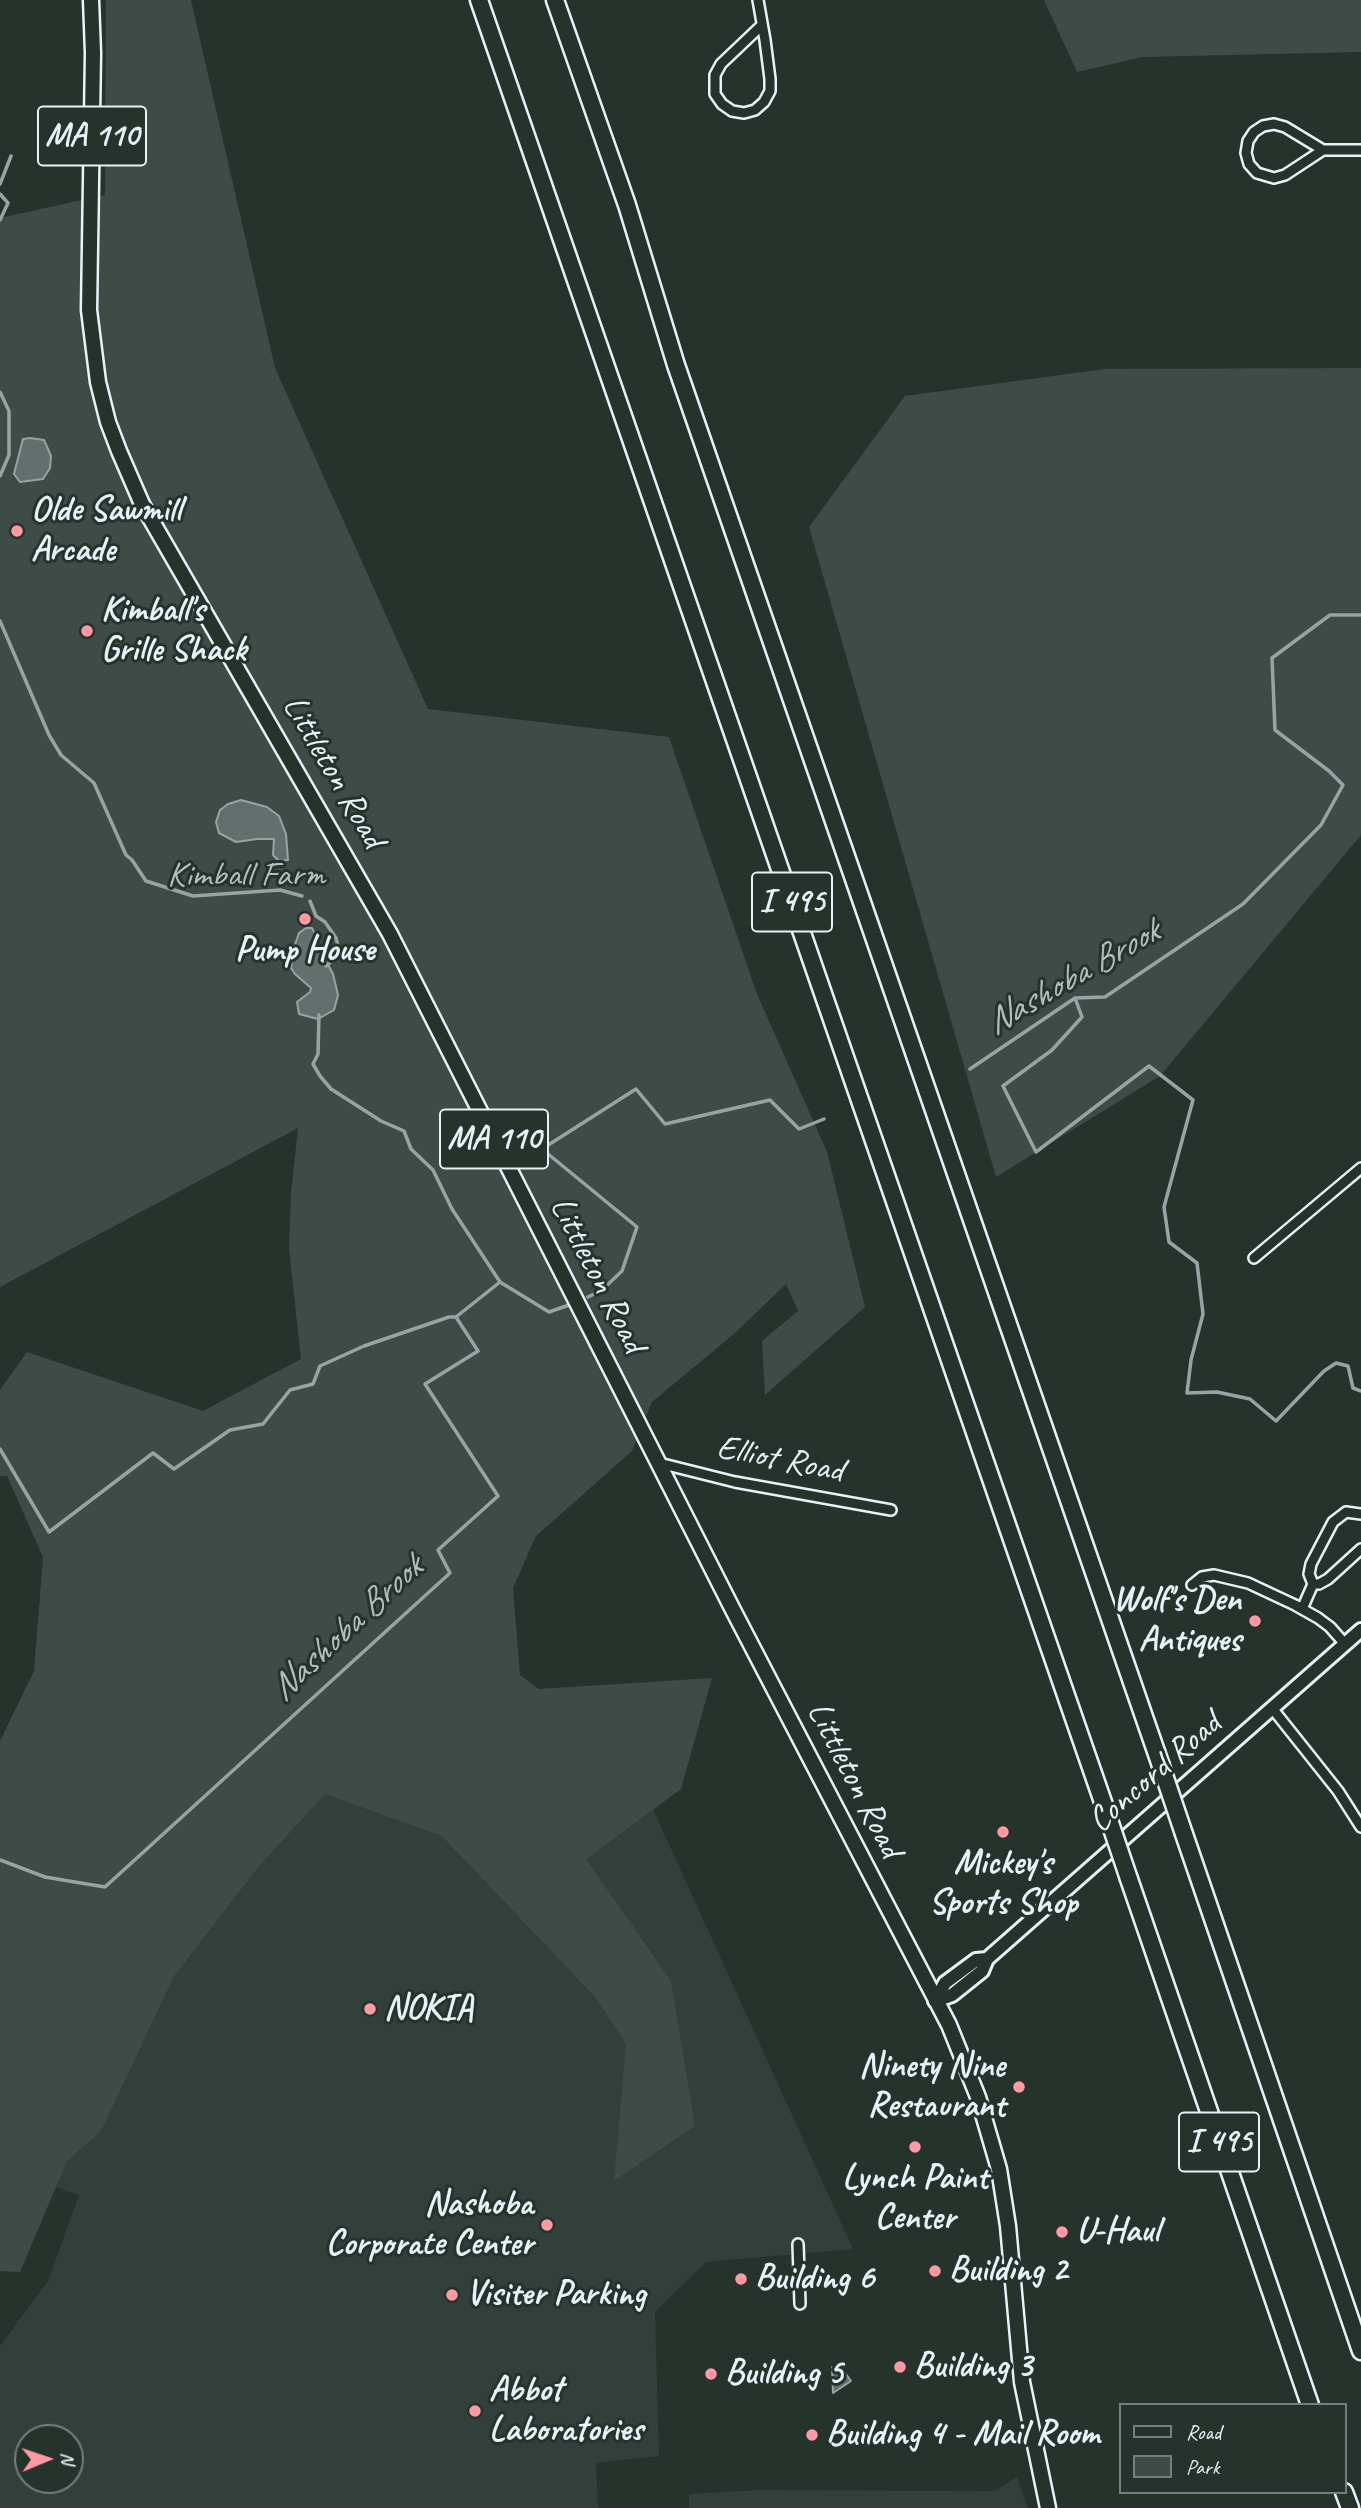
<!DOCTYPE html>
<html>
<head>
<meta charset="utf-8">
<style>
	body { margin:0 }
	#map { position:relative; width:1361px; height:2508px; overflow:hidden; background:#26332d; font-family:Caveat,sans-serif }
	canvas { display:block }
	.legend { position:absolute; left:1119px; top:2403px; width:228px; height:91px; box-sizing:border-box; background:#26332d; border:2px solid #747f7e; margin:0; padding:9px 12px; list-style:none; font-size:21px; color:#e8f1f8 }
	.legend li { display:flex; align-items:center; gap:14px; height:35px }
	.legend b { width:35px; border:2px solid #747f7e }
	.north { position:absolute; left:14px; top:2424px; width:70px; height:70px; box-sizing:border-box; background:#26332d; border:2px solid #747f7e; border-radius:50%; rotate:88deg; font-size:19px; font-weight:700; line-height:28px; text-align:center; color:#e8f1f8 }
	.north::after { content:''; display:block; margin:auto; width:24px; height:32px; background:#ff9aa2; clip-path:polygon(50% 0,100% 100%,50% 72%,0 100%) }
</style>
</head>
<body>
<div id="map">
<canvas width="1361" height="2508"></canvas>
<ul class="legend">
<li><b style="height:9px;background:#26332d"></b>Road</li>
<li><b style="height:19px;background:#3e4b47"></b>Park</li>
</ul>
<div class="north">N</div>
</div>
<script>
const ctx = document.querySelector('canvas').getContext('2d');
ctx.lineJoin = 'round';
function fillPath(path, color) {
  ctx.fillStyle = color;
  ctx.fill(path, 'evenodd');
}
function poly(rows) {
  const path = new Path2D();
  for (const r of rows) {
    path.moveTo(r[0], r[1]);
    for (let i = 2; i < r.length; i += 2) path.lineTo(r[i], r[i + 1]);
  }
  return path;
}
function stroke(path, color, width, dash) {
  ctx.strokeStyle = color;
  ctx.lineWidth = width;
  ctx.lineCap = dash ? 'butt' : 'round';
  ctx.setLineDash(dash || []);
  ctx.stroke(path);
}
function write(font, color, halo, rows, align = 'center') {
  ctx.font = font + ' Caveat,sans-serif';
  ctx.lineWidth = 6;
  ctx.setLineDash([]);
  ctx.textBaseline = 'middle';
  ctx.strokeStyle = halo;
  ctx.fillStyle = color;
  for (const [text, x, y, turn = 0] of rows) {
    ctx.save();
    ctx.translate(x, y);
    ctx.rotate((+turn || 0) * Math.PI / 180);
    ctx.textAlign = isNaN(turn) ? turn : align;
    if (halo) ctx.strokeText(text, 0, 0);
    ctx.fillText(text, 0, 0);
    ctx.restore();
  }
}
fillPath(poly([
	[473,1599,503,1705,607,1708,853,2249,706,2262,655,2312,659,2456,596,2463,598,2508,0,2508,0,2346,48,2281,79,2195,33,2179,0,2015],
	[28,2438,70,2438,70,2480,28,2480],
	[1017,2477,1028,2508,689,2508,689,2494,758,2490,995,2491]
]), '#333f3a');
fillPath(poly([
	[106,0,191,0,275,368,428,709,669,737,757,994,827,1152,865,1307,765,1395,762,1341,798,1311,786,1284,735,1333,652,1402,632,1451,536,1536,513,1588,520,1675,539,1689,712,1678,681,1789,586,1859,671,1981,695,2126,614,2181,626,2044,596,1998,442,1836,325,1794,259,1866,174,1976,101,2131,67,2161,20,2272,0,2271,0,1741,34,1671,43,1557,7,1476,0,1476,0,1390,27,1352,203,1411,301,1359,289,1248,291,1193,298,1128,0,1287,0,218,105,195],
	[1044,0,1361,0,1361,52,1142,57,1077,72],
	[1361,368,1361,835,1160,1076,996,1177,809,527,905,396,1105,369]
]), '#3e4b47');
const water = poly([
	[30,438,44,440,51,456,50,468,43,479,20,482,14,474,23,439,30,438],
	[241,800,267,807,279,816,286,834,288,860,279,861,273,855,274,839,257,839,236,842,219,833,216,822,220,810,228,804,241,800],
	[306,928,312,928,315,934,314,938,333,974,338,995,334,1010,318,1019,299,1014,297,1002,310,992,311,988,295,974,291,968,294,947,299,933,306,928],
	[832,2367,841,2367,851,2381,833,2393,832,2367]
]);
fillPath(water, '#636f6d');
stroke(water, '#98a3a5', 2);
stroke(poly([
	[0,184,11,156],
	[0,194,8,203,0,220],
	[0,392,9,411,9,455,0,476],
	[0,621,49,735,61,755,94,783,126,855,132,860,146,881,193,896,280,890,302,896],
	[310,901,316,916,325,922,336,938,340,954,326,966],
	[1075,998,1082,1017,1052,1050,1003,1086,1036,1152,1149,1066,1193,1100,1164,1207,1169,1242,1197,1263,1203,1314,1191,1360,1187,1393,1217,1392,1250,1399,1276,1421,1324,1371,1336,1363,1348,1366,1353,1388,1361,1391],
	[319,1015,318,1054,313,1064,320,1076,331,1089,381,1121,404,1131,411,1149,433,1170,452,1209,500,1282],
	[970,1069,1075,998,1105,997,1243,904,1321,825,1343,785,1329,771,1275,730,1272,658,1330,615,1361,615],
	[588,1297,602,1290,622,1271,637,1227,542,1149,636,1089,665,1124,770,1100,799,1129,824,1119],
	[0,1449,49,1532,153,1453,174,1469,230,1430,263,1424,290,1390,313,1384,320,1366,364,1346,449,1317,456,1317],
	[0,1860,45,1877,105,1887,450,1573,438,1550,498,1496,425,1384,478,1351,456,1317,500,1282,549,1312,569,1305]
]), '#98a3a5', 3.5);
const street = poly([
	[758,0,765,40,770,79,770,91,764,102,755,110,744,113,732,111,722,104,715,94,715,75,721,64,762,25],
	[1323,150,1285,175,1274,178,1257,173,1249,164,1246,153,1248,141,1254,132,1263,126,1274,124,1285,127,1323,150,1361,150],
	[1254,1258,1361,1168],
	[659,1463,735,1482,891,1510],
	[1313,1584,1319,1584,1328,1579,1361,1549],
	[1192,1585,1202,1577,1214,1575,1248,1583,1295,1605,1318,1618,1330,1627,1345,1644],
	[1302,1609,1313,1584,1309,1574,1311,1564,1333,1522,1346,1512,1361,1514],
	[1272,1708,1338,1791,1361,1827],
	[798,2244,800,2304]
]);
const secondary = poly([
	[935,2001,952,1995,982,1971,987,1959,1361,1630],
	[935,2001,945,1983,976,1960,987,1959]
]);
const primary = poly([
	[91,0,93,53,89,310,98,382,108,422,119,451,142,504,390,934,733,1610,949,2025,978,2097,999,2169,1008,2226,1022,2382,1048,2508]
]);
const highway = poly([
	[479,0,1104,1805],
	[555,0,627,205,676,365,1160,1763],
	[1184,1834,1361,2351],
	[1129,1879,1310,2405],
	[1344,2492,1350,2508]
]);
stroke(street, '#e8f1f8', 14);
stroke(secondary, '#e8f1f8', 18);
stroke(primary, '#e8f1f8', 19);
stroke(highway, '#e8f1f8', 21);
stroke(street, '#26332d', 9);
stroke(secondary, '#26332d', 12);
stroke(primary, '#26332d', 14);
stroke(highway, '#26332d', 16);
const highwayBridge = poly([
	[1160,1763,1184,1834],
	[1104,1805,1129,1879]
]);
stroke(highwayBridge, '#e8f1f8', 21, []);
stroke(highwayBridge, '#26332d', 16);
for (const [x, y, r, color] of [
	[17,531,7,"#ff9aa2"],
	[87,631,7,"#ff9aa2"],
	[305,919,7,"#ff9aa2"],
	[1255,1621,7,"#ff9aa2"],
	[1003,1832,7,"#ff9aa2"],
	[370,2009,7,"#ff9aa2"],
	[1019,2087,7,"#ff9aa2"],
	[915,2147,7,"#ff9aa2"],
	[547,2225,7,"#ff9aa2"],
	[1062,2232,7,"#ff9aa2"],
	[935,2271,7,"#ff9aa2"],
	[741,2279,7,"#ff9aa2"],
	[452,2295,7,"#ff9aa2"],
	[900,2367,7,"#ff9aa2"],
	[711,2374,7,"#ff9aa2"],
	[475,2411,7,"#ff9aa2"],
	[812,2435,7,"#ff9aa2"]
]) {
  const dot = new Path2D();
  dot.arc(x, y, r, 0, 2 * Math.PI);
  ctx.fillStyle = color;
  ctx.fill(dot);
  stroke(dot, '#26332d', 2.5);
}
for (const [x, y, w] of [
	[92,136,108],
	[792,902,80],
	[494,1139,108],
	[1219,2142,80]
]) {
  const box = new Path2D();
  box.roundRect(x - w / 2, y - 29.5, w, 59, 5);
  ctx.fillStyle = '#26332d';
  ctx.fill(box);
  stroke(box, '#e8f1f8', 2);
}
write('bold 33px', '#e8f1f8', null, [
	["MA 110",92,136],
	["I 495",792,902],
	["MA 110",494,1139],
	["I 495",1219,2142]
]);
write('bold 35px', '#e8f1f8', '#26332d', [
	["Olde Sawmill",31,511],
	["Arcade",31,551],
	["Kimball's",101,611],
	["Grille Shack",101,651],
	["Pump House",305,951,"center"],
	["Wolf's Den",1241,1601,"right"],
	["Antiques",1241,1641,"right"],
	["Mickey's",1003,1864,"center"],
	["Sports Shop",1003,1904,"center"],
	["NOKIA",384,2009],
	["Ninety Nine",1005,2067,"right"],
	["Restaurant",1005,2107,"right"],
	["Lynch Paint",915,2179,"center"],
	["Center",915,2219,"center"],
	["Nashoba",533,2205,"right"],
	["Corporate Center",533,2245,"right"],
	["U-Haul",1076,2232],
	["Building 2",949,2271],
	["Building 6",755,2279],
	["Visiter Parking",466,2295],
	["Building 3",914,2367],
	["Building 5",725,2374],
	["Abbot",489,2391],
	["Laboratories",489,2431],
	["Building 4 - Mail Room",826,2435]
], 'left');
write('35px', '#e8f1f8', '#26332d', [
	["Littleton Road",333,772,60],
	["Littleton Road",597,1275,63],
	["Elliot Road",780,1460,11],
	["Concord Road",1155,1773,-41],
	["Littleton Road",854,1780,63]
]);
write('35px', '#b5bfc3', '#26332d', [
	["Kimball Farm",246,876]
]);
write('italic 37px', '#b3bdc0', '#26332d', [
	["Nashoba Brook",1073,978,-30],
	["Nashoba Brook",347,1629,-43]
]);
</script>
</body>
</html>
